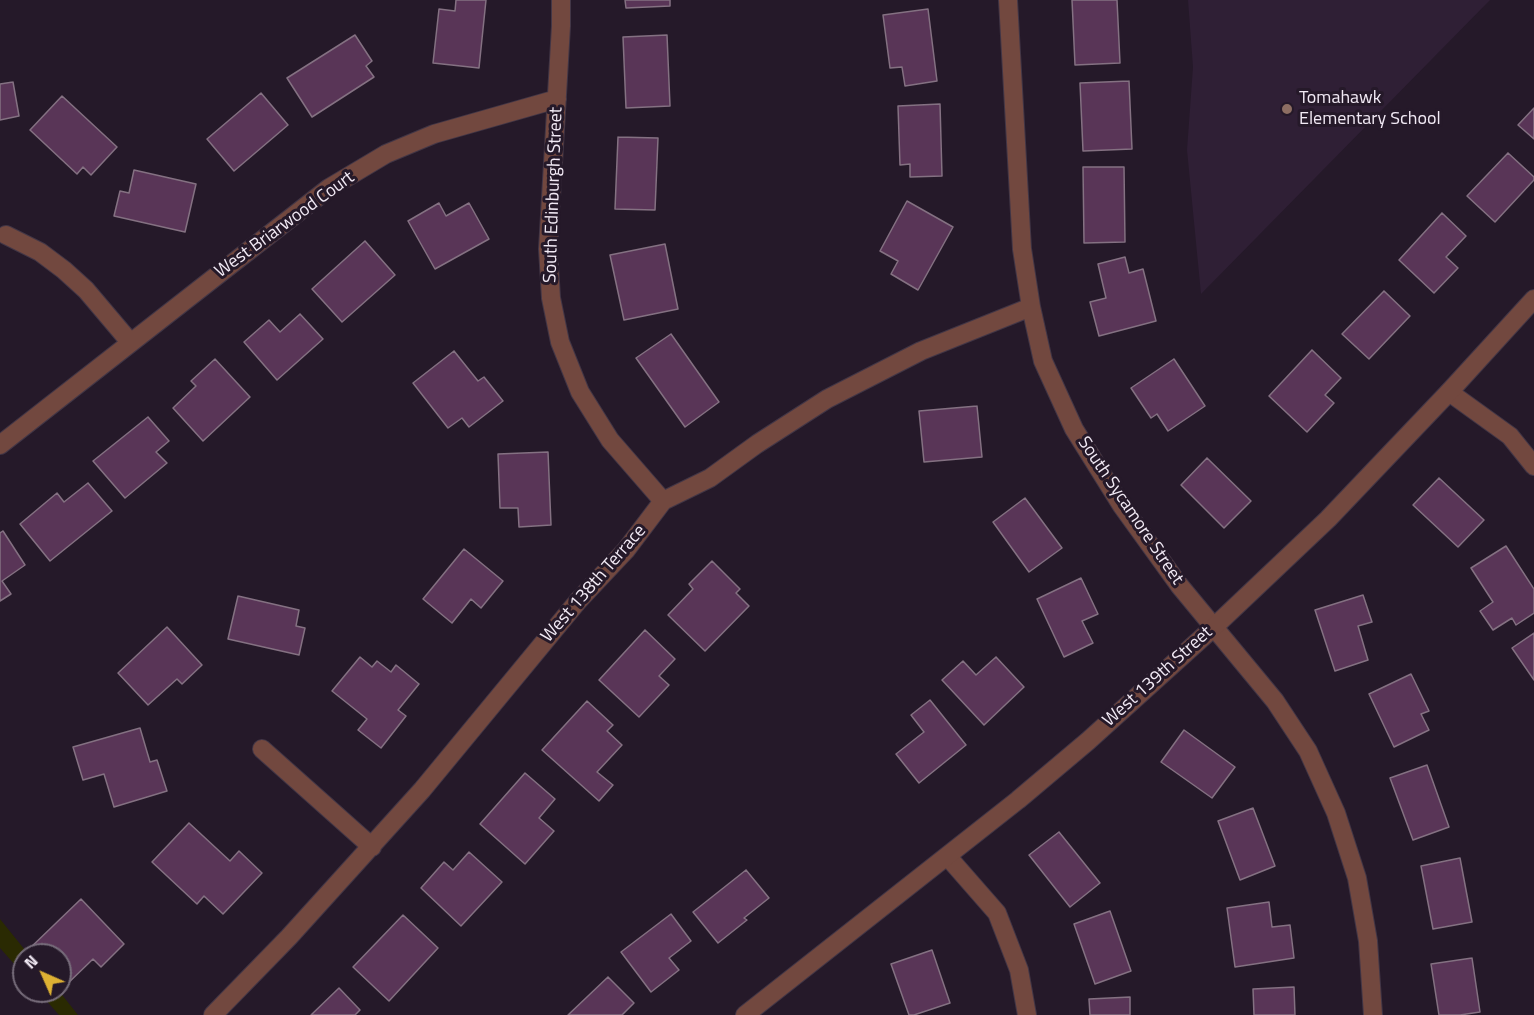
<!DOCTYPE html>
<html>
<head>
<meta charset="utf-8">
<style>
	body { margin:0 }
	#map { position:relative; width:1534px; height:1015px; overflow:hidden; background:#251929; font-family:"Titillium Web",sans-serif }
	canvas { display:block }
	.north { position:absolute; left:12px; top:943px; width:60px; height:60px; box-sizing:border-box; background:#251929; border:2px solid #776d7b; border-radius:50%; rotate:315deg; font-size:16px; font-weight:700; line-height:24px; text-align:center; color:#f2eaf5 }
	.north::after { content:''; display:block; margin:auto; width:21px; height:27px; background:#deb133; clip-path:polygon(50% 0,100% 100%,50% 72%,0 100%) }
</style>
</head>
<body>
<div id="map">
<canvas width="1534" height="1015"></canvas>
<div class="north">N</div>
</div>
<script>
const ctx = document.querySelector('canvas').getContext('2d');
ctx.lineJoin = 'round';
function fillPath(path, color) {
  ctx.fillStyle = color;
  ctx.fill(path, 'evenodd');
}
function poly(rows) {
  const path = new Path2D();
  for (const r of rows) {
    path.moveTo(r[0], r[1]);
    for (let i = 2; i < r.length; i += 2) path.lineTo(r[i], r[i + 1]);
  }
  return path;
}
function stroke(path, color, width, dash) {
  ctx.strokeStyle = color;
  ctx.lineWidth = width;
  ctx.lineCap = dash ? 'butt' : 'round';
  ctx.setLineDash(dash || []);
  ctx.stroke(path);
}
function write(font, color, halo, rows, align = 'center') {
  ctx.font = font + ' "Titillium Web",sans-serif';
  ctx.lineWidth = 6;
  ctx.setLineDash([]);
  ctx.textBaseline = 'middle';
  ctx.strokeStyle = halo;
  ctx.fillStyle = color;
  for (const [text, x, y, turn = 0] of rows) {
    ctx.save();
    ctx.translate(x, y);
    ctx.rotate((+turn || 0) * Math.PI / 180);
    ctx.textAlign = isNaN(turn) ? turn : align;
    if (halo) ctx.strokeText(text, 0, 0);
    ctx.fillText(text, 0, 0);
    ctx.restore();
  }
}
fillPath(poly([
	[1188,0,1490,0,1201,294,1187,150,1193,67]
]), '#2f1f35');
fillPath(poly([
	[0,919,29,955,24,955,24,975,0,948],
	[38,991,59,991,78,1015,59,1015]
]), '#2a2a02');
const building = poly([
	[456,0,486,0,479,68,433,63,439,9,455,11,456,0],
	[625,0,670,0,670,6,626,8,625,0],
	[1072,0,1117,0,1120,63,1075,65,1072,0],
	[928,9,937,81,905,86,902,67,890,68,883,15,928,9],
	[355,35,372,61,366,66,374,77,312,117,287,78,355,35],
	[667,35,670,106,626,108,623,37,667,35],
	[1129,81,1132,149,1083,151,1080,83,1129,81],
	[13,82,19,116,0,120,0,84,13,82],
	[261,93,288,125,234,171,207,139,261,93],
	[62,96,117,147,91,175,83,167,77,174,30,130,62,96],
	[940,104,942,176,910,177,910,164,900,165,898,106,940,104],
	[1534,108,1534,139,1518,125,1534,108],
	[618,137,658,138,655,210,615,209,618,137],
	[1508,153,1534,177,1534,180,1495,222,1467,196,1508,153],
	[1083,167,1124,167,1125,242,1084,243,1083,167],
	[134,170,196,184,185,232,114,216,120,191,129,193,134,170],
	[907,201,953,227,918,290,891,274,898,261,880,251,907,201],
	[439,203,446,216,469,203,489,239,435,269,408,221,439,203],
	[1442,213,1466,236,1446,257,1458,268,1434,293,1399,260,1442,213],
	[365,241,395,275,342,322,312,289,365,241],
	[665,244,678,309,624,320,610,255,665,244],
	[1125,257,1129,273,1143,269,1156,321,1099,336,1090,302,1106,298,1098,264,1125,257],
	[1384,291,1410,316,1369,359,1342,334,1384,291],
	[300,314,323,339,277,380,244,342,269,320,280,332,300,314],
	[671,334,719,402,685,427,636,358,671,334],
	[1312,350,1341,378,1325,395,1334,403,1307,432,1269,396,1312,350],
	[454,351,478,381,484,377,503,401,469,427,462,418,448,428,413,383,454,351],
	[215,359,250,397,203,441,173,408,196,386,191,381,215,359],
	[1174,359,1205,406,1168,431,1157,414,1151,418,1131,388,1174,359],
	[977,406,982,457,924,462,919,411,977,406],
	[148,417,169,441,156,452,167,463,125,498,93,461,148,417],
	[548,452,551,525,519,527,518,508,500,508,498,454,548,452],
	[1207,458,1251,501,1224,528,1181,485,1207,458],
	[1439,478,1484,520,1458,547,1413,505,1439,478],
	[88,483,112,511,50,561,20,524,57,493,64,502,88,483],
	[1025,498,1062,548,1029,572,993,522,1025,498],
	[3,531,25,565,2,581,11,594,0,601,0,533,3,531],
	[1506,546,1534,589,1534,613,1516,625,1512,618,1493,630,1480,611,1493,602,1471,568,1506,546],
	[464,549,503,581,481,608,471,599,452,623,423,599,464,549],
	[712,561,740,589,736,593,749,606,705,651,668,615,693,589,689,584,712,561],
	[1081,578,1098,614,1082,621,1093,643,1064,657,1037,599,1081,578],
	[1363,595,1372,622,1358,626,1368,660,1335,671,1315,610,1363,595],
	[238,596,299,610,296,626,305,628,299,655,228,639,238,596],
	[167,627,202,665,182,684,177,679,148,705,118,673,167,627],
	[645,630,675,659,659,676,669,685,639,717,599,680,645,630],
	[1534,633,1534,680,1512,648,1534,633],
	[360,657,372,667,377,661,391,672,396,665,419,684,398,710,406,716,381,748,358,730,367,719,332,691,360,657],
	[996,657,1024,687,984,725,942,680,963,661,976,675,996,657],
	[1411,674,1429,711,1421,714,1429,730,1394,747,1369,694,1411,674],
	[930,700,966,745,919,783,896,754,924,732,911,715,930,700],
	[587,701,613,725,607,731,622,745,597,772,613,785,599,801,542,750,587,701],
	[140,728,150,762,157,760,167,791,114,807,104,774,83,780,73,747,140,728],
	[1184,730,1235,767,1212,798,1161,762,1184,730],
	[1427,765,1449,827,1413,840,1390,778,1427,765],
	[525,773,555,799,539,818,554,831,525,864,480,824,525,773],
	[1253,808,1275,866,1240,880,1218,821,1253,808],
	[189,823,230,861,239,851,262,873,223,914,204,896,197,904,152,862,189,823],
	[1059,832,1100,883,1070,907,1029,855,1059,832],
	[469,852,502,882,461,926,421,888,444,862,453,870,469,852],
	[1460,858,1472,922,1433,929,1421,866,1460,858],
	[746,870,769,898,744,918,747,920,718,943,693,912,746,870],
	[81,899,124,944,101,967,93,959,63,988,60,985,60,955,31,955,27,951,81,899],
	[1269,902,1272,927,1290,925,1294,958,1235,967,1227,908,1269,902],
	[1110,911,1131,971,1095,984,1074,924,1110,911],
	[671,914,691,941,669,958,679,970,651,992,621,952,671,914],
	[403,915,438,948,389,1001,353,967,403,915],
	[932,950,950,1003,914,1015,909,1015,891,964,932,950],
	[1472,958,1480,1012,1460,1015,1439,1015,1431,964,1472,958],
	[608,977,634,1003,622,1015,568,1015,608,977],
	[1294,987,1295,1015,1254,1015,1253,989,1294,987],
	[339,988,360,1010,355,1015,311,1015,339,988],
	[1130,997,1130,1015,1090,1015,1089,999,1130,997]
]);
fillPath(building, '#593557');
stroke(building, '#847182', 1.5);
const minor = poly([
	[561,0,561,26,548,249,551,298,560,342,580,392,610,440,663,501],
	[1008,0,1022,249,1031,307,1043,361,1074,429,1122,506,1179,585,1275,701,1308,751,1336,813,1357,878,1368,941,1373,1015],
	[6,235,40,252,64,270,86,290,130,342],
	[1449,392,1510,436,1534,466],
	[0,445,329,188,386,154,434,134,557,99],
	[262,749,372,847],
	[948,857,997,913,1019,970,1027,1015],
	[213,1015,289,937,422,790,578,601,626,550,663,501,710,478,757,444,827,399,921,351,1031,307]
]);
const tertiary = poly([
	[745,1015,1018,800,1088,741,1214,627,1328,519,1449,392,1534,299]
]);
stroke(minor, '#423646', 20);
stroke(tertiary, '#423646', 20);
stroke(minor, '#72483f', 18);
stroke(tertiary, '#72483f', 18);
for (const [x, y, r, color] of [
	[1287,109,6,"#8d6e63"]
]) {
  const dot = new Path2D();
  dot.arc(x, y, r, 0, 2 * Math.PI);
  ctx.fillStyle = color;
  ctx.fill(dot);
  stroke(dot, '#251929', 2);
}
write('18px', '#f2eaf5', '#251929', [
	["Tomahawk",1299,99],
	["Elementary School",1299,120]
], 'left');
write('18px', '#f2eaf5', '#251929', [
	["South Edinburgh Street",554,195,-88],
	["West Briarwood Court",285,225,-36],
	["South Sycamore Street",1130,511,56],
	["West 138th Terrace",594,584,-49],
	["West 139th Street",1158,677,-42]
]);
</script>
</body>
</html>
